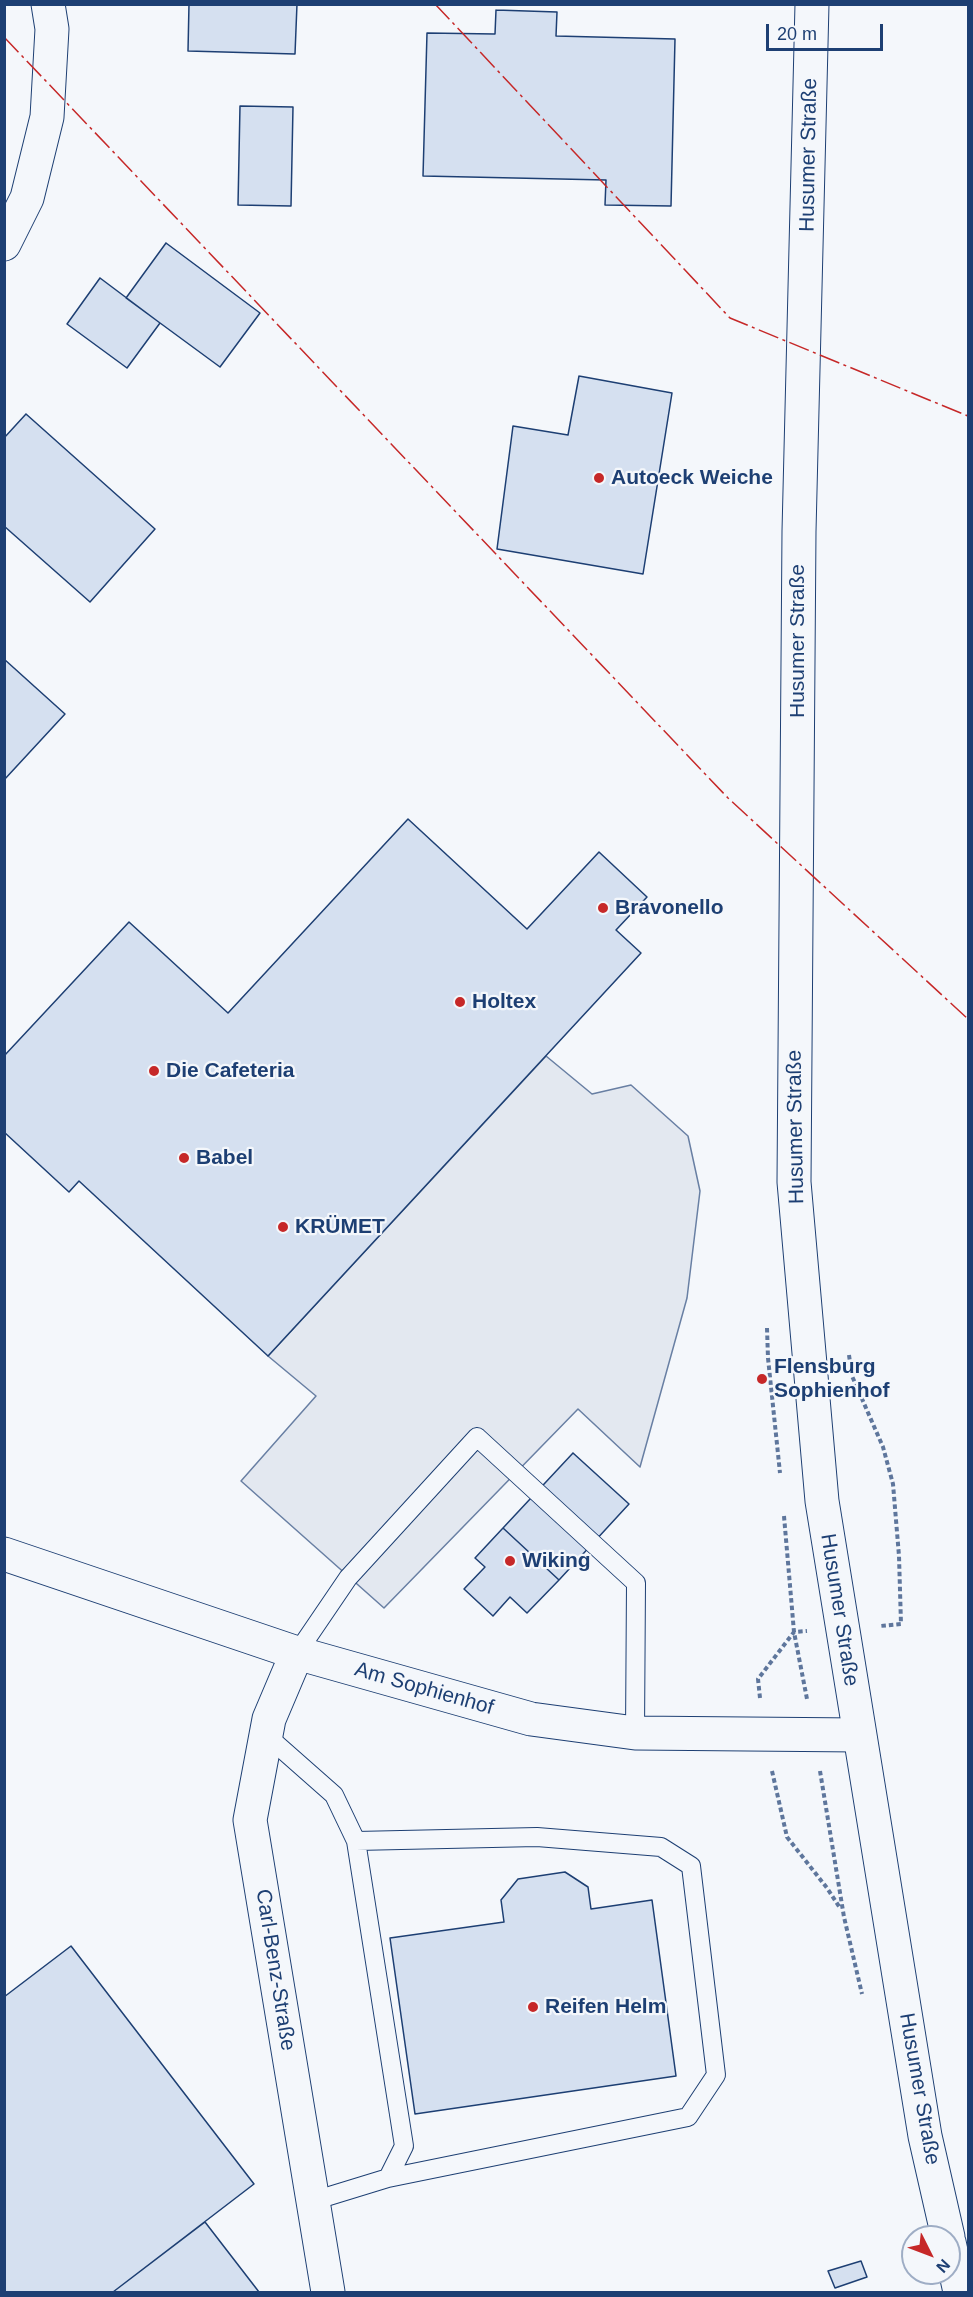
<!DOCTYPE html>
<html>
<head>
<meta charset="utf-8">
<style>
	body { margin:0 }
	#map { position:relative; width:973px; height:2297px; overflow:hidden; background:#f4f7fb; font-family:Helvetica,sans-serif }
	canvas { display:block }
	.frame { position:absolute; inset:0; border:6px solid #1d3f73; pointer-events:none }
	.north { position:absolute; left:901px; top:2225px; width:60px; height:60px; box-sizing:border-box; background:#f4f7fb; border:2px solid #9eadc5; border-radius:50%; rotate:132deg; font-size:16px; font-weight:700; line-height:24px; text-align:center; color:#1d3f73 }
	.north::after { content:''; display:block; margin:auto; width:21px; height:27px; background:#c62828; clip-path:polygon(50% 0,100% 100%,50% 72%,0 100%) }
	.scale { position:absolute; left:766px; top:24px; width:117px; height:27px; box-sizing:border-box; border:3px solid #1d3f73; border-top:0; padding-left:8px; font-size:18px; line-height:21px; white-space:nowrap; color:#1d3f73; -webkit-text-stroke:4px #f4f7fb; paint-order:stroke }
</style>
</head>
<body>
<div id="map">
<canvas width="973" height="2297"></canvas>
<div class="frame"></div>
<div class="north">N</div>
<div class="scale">20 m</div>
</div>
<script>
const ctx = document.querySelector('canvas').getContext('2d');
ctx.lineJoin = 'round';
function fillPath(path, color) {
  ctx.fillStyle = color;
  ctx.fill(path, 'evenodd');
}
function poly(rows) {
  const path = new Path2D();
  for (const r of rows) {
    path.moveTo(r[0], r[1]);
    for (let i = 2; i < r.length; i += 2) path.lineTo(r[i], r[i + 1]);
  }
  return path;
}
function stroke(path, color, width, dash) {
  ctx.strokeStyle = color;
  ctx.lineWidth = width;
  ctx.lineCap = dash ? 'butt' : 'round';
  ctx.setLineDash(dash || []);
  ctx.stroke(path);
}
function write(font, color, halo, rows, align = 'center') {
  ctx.font = font + ' Helvetica,sans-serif';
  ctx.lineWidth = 4.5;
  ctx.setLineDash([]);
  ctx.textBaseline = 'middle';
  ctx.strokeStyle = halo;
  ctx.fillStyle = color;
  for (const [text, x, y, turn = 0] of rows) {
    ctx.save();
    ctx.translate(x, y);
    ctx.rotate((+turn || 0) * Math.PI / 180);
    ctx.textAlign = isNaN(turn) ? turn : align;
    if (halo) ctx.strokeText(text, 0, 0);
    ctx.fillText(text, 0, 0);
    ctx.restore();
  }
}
const parking = poly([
	[546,1056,592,1094,631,1085,688,1136,700,1191,687,1298,640,1467,578,1409,384,1608,241,1481,316,1396,268,1356,546,1056]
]);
fillPath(parking, '#e3e8f0');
stroke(parking, '#687fa3', 1.5);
const building = poly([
	[189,4,297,4,295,54,188,51,189,4],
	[496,10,557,12,556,36,675,39,671,206,605,205,606,180,423,176,427,33,495,34,496,10],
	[240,106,293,107,291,206,238,205,240,106],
	[166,243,260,313,220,367,126,298,166,243],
	[100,278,160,323,127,368,67,324,100,278],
	[579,376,672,393,643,574,497,549,513,426,568,435,579,376],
	[26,414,155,529,90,602,4,526,4,438,26,414],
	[4,659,65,714,4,780,4,659],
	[408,819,527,929,599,852,647,897,616,930,641,953,268,1356,79,1181,69,1192,4,1132,4,1056,129,922,228,1013,408,819],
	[573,1453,629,1504,559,1580,503,1528,573,1453],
	[503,1528,559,1580,527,1613,510,1597,493,1616,464,1589,485,1567,475,1558,503,1528],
	[565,1872,588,1887,591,1909,652,1900,676,2076,415,2114,390,1938,504,1922,501,1900,518,1879,565,1872],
	[71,1946,254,2184,113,2292,4,2292,4,1997,71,1946],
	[205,2222,259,2292,113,2292,205,2222],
	[861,2261,867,2277,835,2288,828,2271,861,2261]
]);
fillPath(building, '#d5e0f0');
stroke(building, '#1d3f73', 1.5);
const service = poly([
	[297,1653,348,1578,477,1437,636,1583,635,1733],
	[266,1735,334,1795,356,1841,404,2146,388,2178,313,2201],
	[356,1841,537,1837,661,1847,691,1866,716,2075,688,2117,388,2178]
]);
const minor = poly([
	[4,244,27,198,47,117,52,29,48,4],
	[4,1554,297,1653,531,1719,635,1733,859,1735],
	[297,1653,269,1719,250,1820,328,2292]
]);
const secondary = poly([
	[812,4,799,531,794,1182,822,1501,925,2136,948,2237],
	[949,2242,960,2292]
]);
stroke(service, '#1d3f73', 20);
stroke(minor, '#1d3f73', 35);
stroke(secondary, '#1d3f73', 35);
stroke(poly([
	[767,1328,768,1358,780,1473],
	[849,1355,852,1376,883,1447,893,1484,899,1556,901,1624,880,1626],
	[784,1516,794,1632,807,1699],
	[760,1698,758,1679,794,1632,807,1631],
	[772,1771,787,1837,827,1888,840,1908],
	[820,1771,844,1917,862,1994]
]), '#5e769c', 4, [4.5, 3]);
stroke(service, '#f4f7fb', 18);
stroke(minor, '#f4f7fb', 33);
stroke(secondary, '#f4f7fb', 33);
stroke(poly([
	[435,4,730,318,968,416],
	[4,37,728,798,968,1019]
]), '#c62828', 1.5, [21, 4.5, 3, 4.5]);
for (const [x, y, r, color] of [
	[599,478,6,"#c62828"],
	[603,908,6,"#c62828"],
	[460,1002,6,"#c62828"],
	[154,1071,6,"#c62828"],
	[184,1158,6,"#c62828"],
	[283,1227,6,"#c62828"],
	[762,1379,6,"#c62828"],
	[510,1561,6,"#c62828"],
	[533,2007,6,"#c62828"]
]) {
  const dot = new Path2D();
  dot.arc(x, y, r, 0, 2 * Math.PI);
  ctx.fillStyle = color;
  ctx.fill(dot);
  stroke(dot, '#f4f7fb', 2);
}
write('21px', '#1d3f73', '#f4f7fb', [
	["Husumer Straße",809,155,-89],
	["Husumer Straße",798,641,-90],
	["Husumer Straße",796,1127,-91],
	["Husumer Straße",839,1610,81],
	["Am Sophienhof",424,1689,16],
	["Carl-Benz-Straße",275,1970,81],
	["Husumer Straße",919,2089,80]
]);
write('bold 21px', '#1d3f73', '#f4f7fb', [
	["Autoeck Weiche",611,478],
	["Bravonello",615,908],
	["Holtex",472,1002],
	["Die Cafeteria",166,1071],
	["Babel",196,1158],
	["KRÜMET",295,1227],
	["Flensburg",774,1367],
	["Sophienhof",774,1391],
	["Wiking",522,1561],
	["Reifen Helm",545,2007]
], 'left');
</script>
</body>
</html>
